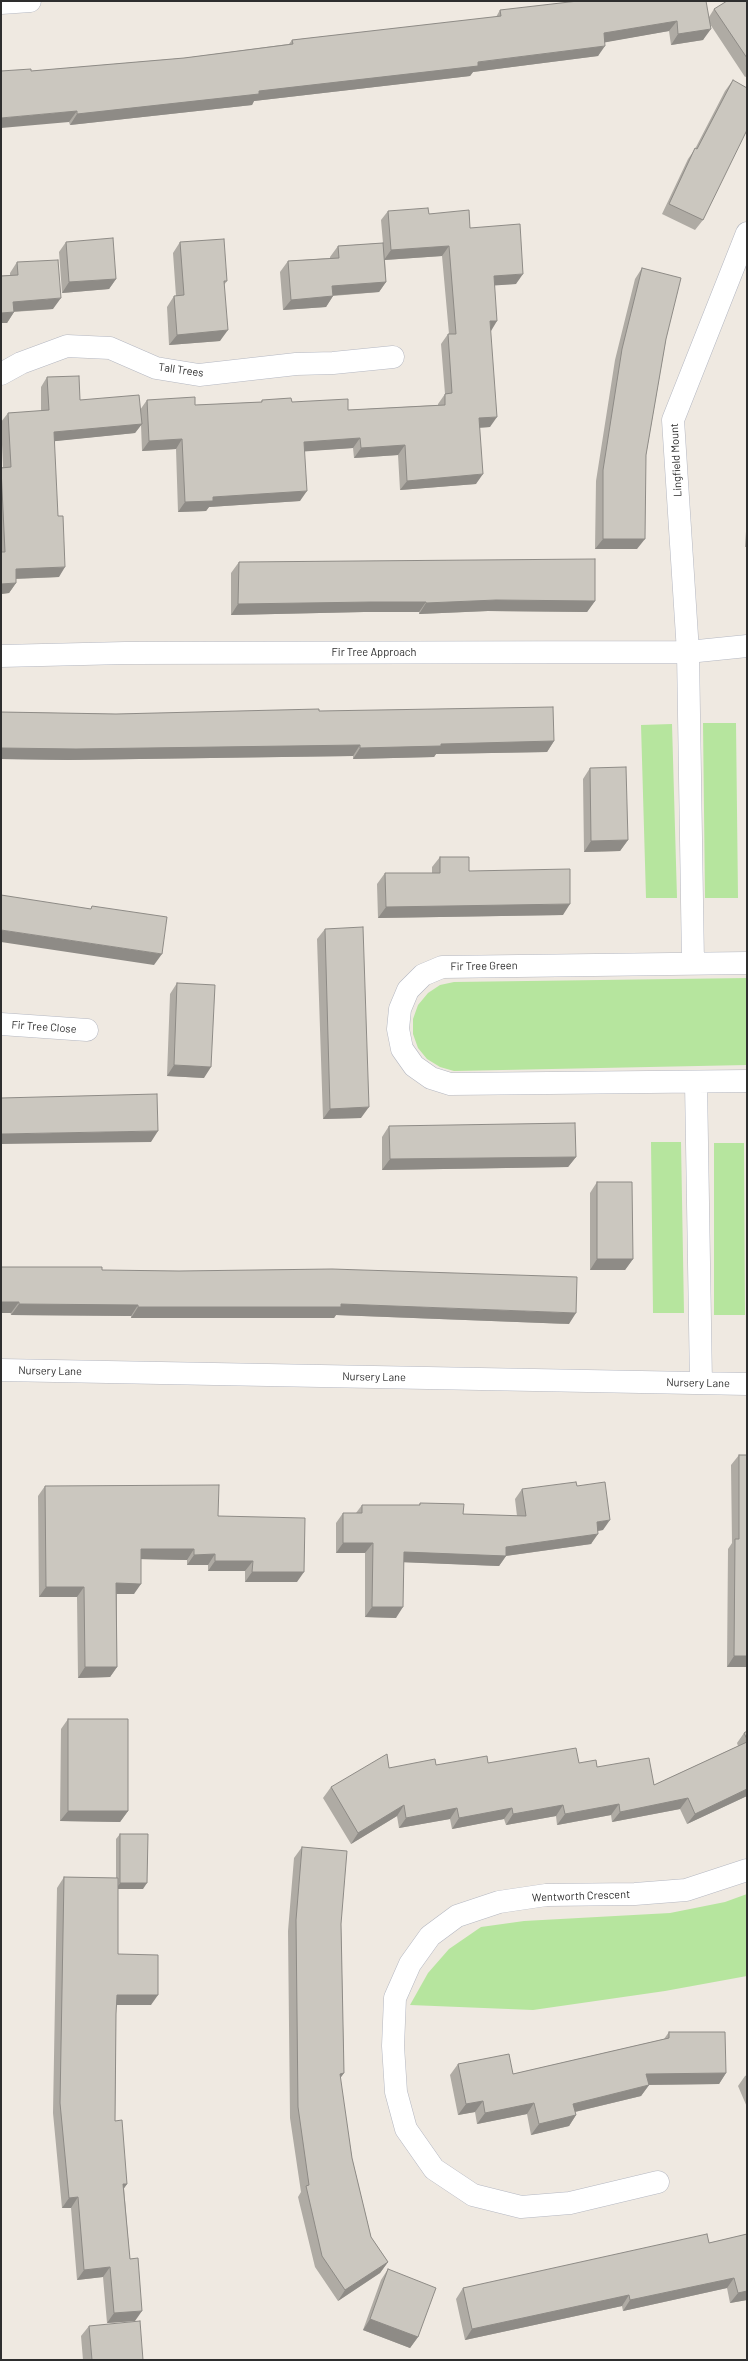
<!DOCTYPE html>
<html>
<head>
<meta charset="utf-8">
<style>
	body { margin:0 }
	#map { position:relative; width:748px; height:2361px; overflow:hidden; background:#efe9e1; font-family:Barlow,sans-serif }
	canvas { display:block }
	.frame { position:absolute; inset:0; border:2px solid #2e2e2e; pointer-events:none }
</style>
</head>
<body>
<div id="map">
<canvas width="748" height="2361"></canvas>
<div class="frame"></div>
</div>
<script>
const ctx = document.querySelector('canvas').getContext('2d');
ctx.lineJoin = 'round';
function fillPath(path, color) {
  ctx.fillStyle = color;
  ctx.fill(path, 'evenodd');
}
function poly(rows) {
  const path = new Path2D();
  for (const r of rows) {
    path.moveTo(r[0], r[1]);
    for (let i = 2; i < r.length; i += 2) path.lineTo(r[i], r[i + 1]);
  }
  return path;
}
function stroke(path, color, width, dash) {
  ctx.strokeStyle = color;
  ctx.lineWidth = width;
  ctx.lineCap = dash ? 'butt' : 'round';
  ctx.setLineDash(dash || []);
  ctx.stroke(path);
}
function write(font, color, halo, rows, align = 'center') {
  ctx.font = font + ' Barlow,sans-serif';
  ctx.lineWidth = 3;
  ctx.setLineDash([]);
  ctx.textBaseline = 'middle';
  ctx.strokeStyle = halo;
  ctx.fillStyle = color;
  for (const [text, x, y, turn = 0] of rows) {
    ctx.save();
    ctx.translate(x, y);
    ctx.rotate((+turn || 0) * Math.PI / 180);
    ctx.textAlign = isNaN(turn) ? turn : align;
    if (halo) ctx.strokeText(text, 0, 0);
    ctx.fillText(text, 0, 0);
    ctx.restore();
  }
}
fillPath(poly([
	[703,723,736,723,738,898,705,898],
	[672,724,677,898,646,898,641,725],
	[747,978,747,1065,454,1071,440,1067,427,1059,418,1048,413,1034,413,1019,418,1005,428,993,440,985,454,982],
	[651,1142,681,1142,684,1313,653,1313],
	[714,1143,744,1143,745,1315,714,1315],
	[747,1894,747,1976,665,1991,533,2010,410,2005,428,1973,449,1949,481,1927,524,1921,670,1913,725,1902]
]), '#b6e59e');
const minor = poly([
	[1,3,30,1],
	[1,374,21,363,67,346,110,348,156,368,199,375,296,364,333,363,393,357],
	[1,656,125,653,688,652,747,646],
	[693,963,688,652,673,420,747,233],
	[747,963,442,967,423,975,408,990,400,1009,398,1029,402,1049,414,1066,431,1078,450,1084,747,1081],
	[1,1024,87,1030],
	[696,1083,701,1383],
	[1,1370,747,1384],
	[658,2182,570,2203,521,2207,473,2195,434,2169,406,2129,396,2092,393,2046,395,1998,410,1964,430,1936,457,1916,499,1902,546,1895,635,1894,686,1890,747,1870]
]);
stroke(minor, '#b4b7c1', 23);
stroke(minor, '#fff', 22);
fillPath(poly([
	[747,1,747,76,745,77,710,24,703,40,671,45,669,31,605,42,598,56,473,72,470,76,254,101,252,105,70,125,69,122,31,71,184,58,289,44,292,40,496,17,500,10,709,17,714,9],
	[733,80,703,220,695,230,662,214,688,159,695,149,725,91],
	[388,211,429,214,470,228,516,284,495,285,490,331,490,427,479,428,476,484,400,490,398,455,354,458,353,448,304,451,300,501,209,507,206,511,178,512,176,449,142,451,141,425,135,433,54,441,59,577,16,579,16,583,9,593,1,594,1,468,3,467,1,422,8,413,41,411,41,387,47,377,80,400,140,410,147,400,195,405,261,402,262,400,292,402,348,410,438,405,438,404,445,394,441,344,448,334,449,334,442,256,385,260,386,282,379,292,333,296,326,307,283,310,280,272,288,261,330,258,330,257,338,246,383,243,381,220],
	[66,242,116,279,109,289,62,293,59,252],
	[180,242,227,281,224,285,220,341,169,345,167,307,174,296,176,296,173,253],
	[17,262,53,309,14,312,7,323,1,323,1,276,10,275,10,273],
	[642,268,666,339,646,455,637,549,595,549,596,481,615,360,635,279],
	[747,516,747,547,745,547],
	[239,562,595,601,587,612,488,611,419,614,419,612,364,612,231,615,231,573],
	[319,711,554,741,547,752,436,754,434,757,353,759,353,756,68,760,1,759,1,712,116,714],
	[590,768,628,840,620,851,584,852,583,779],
	[440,857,469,871,563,915,378,918,377,884,385,873,432,873,432,867],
	[325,929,361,1118,323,1119,317,939],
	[177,983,204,1078,167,1076,170,994],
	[389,1126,576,1157,568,1167,382,1170,382,1137],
	[597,1182,633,1259,625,1270,590,1270,590,1193],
	[1,1267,102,1270,569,1324,336,1315,334,1318,131,1318,131,1316,11,1315],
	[739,1455,747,1455,747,1667,727,1667,728,1549,732,1543,731,1465],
	[45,1486,218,1516,297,1582,245,1582,245,1571,208,1571,208,1565,187,1565,187,1560,141,1559,134,1594,117,1594,117,1667,110,1677,78,1678,77,1597,39,1597,38,1496],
	[577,1486,603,1530,598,1531,591,1544,506,1556,499,1566,404,1562,396,1618,365,1617,365,1553,336,1553,336,1523,343,1513,356,1513,362,1505,419,1505,420,1503,463,1514,517,1516,515,1499,522,1489],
	[68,1719,128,1811,120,1822,60,1821,61,1729],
	[747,1731,747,1796,687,1824,680,1809,612,1822,611,1815,557,1825,556,1816,506,1825,504,1819,452,1829,450,1819,399,1828,397,1816,351,1844,323,1798,331,1787,389,1768,488,1763,579,1763,597,1767,654,1785,738,1746,737,1743,744,1733],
	[120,1834,143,1889,118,1889,118,1954,151,2005,116,2005,115,2121,127,2184,124,2188,135,2321,107,2323,103,2277,77,2280,71,2208,62,2208,53,2113,57,1888,64,1877,116,1878,116,1839],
	[302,1847,341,1924,344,2073,340,2078,352,2158,371,2237,388,2262,380,2273,338,2301,315,2267,298,2197,301,2192,290,2118,288,1931,294,1858],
	[669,2032,726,2073,719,2084,649,2085,641,2096,575,2112,576,2115,569,2126,531,2135,527,2114,477,2124,475,2112,458,2115,450,2075,458,2064,513,2074,664,2039],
	[747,2075,747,2107,738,2086,745,2076],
	[747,2234,747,2300,730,2303,727,2288,623,2311,622,2306,465,2340,456,2299,463,2288,709,2243],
	[388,2269,418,2337,410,2348,363,2330,381,2280],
	[89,2326,143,2360,83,2360,81,2336]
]), '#afaba4');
fillPath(poly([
	[677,21,669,31,596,44,604,33],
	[711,29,703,40,671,45,678,34],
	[605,46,598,56,473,72,470,76,254,101,252,105,70,125,77,114],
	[77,111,69,122,1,128,1,118],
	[449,246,442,256,384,260,391,250],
	[523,274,516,284,487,286,494,276],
	[116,279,109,289,62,293,69,282],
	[386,282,379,292,325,296,332,286],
	[333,296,326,307,283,310,291,300],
	[61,298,53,309,6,312,13,302],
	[14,312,7,323,1,323,1,313],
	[490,321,497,321,491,331],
	[228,330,220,341,169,345,177,335],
	[497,417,490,427,472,428,479,418],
	[142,424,135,433,47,442,54,432],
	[360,438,353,448,297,452,304,442],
	[182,439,176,449,142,451,149,441],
	[405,445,398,455,354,458,361,448],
	[483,474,476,484,400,490,407,481],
	[307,491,300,501,209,507,206,511,178,512,185,502,213,497],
	[603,539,645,539,637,549,595,549],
	[65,567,59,577,9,579,16,569],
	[16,583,9,593,1,594,1,584],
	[496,600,595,601,587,612,488,611,419,614,426,603],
	[371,602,426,602,419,612,364,612,231,615,238,604],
	[554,741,547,752,436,754,434,757,353,759,360,748,441,744],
	[360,745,353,756,68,760,1,759,1,748],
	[628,840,620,851,584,852,591,841],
	[570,904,563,915,378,918,386,907],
	[1,930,162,954,154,965,1,942],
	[174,1065,211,1067,204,1078,167,1076],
	[369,1107,361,1118,323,1119,330,1109],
	[158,1131,151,1142,1,1144,1,1134],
	[576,1157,568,1167,382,1170,390,1159],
	[597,1259,633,1259,625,1270,590,1270],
	[1,1302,19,1302,11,1313,1,1313],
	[19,1304,138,1305,131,1316,11,1315],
	[341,1304,576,1313,569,1324,336,1315,334,1318,131,1318,138,1307],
	[610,1520,603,1530,590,1532,597,1522],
	[598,1534,591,1544,505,1556,506,1556,499,1566,397,1562,404,1552,506,1547],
	[343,1543,373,1543,365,1553,336,1553],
	[141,1549,194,1549,187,1560,134,1559],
	[215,1554,208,1565,187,1565,194,1555],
	[215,1561,253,1561,245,1571,208,1571],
	[252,1572,304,1572,297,1582,245,1582],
	[116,1583,141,1584,134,1594,109,1594],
	[46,1587,84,1587,77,1597,39,1597],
	[372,1607,403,1607,396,1618,365,1617],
	[734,1656,747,1656,747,1667,727,1667],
	[85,1667,117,1667,110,1677,78,1678],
	[747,1789,747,1796,687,1824,695,1814],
	[688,1798,680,1809,612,1822,620,1812],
	[619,1804,611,1815,557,1825,565,1814],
	[404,1805,397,1816,351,1844,358,1833],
	[563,1805,556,1816,506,1825,513,1814],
	[457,1808,450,1819,399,1828,406,1818],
	[512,1808,504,1819,452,1829,459,1818],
	[68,1811,128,1811,120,1822,60,1821],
	[120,1883,147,1883,143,1889,116,1889],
	[117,1995,158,1995,151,2005,110,2005],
	[344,2073,336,2084,340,2074],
	[726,2073,719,2084,639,2085,646,2074],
	[649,2085,641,2096,566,2114,573,2104],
	[483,2101,475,2112,458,2115,466,2104],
	[534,2103,527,2114,477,2124,485,2113],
	[576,2115,569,2126,531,2135,539,2124],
	[123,2184,127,2184,120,2194],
	[78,2197,71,2208,62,2208,69,2198],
	[388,2262,380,2273,338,2301,345,2290],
	[110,2267,103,2277,77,2280,84,2270],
	[734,2278,727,2288,623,2311,630,2300],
	[747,2291,747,2300,730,2303,738,2293],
	[629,2295,622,2306,465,2340,472,2329],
	[142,2311,135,2321,107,2323,114,2313],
	[370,2319,418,2337,410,2348,363,2330]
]), '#8e8b86');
const building = poly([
	[578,1,706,1,711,29,678,34,677,21,604,33,605,46,478,62,478,66,259,91,259,94,77,114,77,111,1,118,1,71,31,69,31,71,184,58,293,44,292,40,501,16,500,10,578,1],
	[727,1,747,1,747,58,714,9,727,1],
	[733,80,747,88,747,130,703,220,669,204,695,148,697,149,733,80],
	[428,208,429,214,469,210,470,228,520,224,523,274,494,276,497,321,490,321,497,417,479,418,483,474,407,481,405,445,361,448,360,438,304,442,307,491,213,497,213,501,185,502,182,439,149,441,147,400,195,397,195,405,262,402,262,400,291,398,292,402,348,399,348,410,445,405,445,394,452,393,448,334,456,334,449,246,391,250,388,211,428,208],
	[113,238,116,279,69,282,66,242,113,238],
	[224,239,227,281,224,281,228,330,177,335,174,296,184,295,180,242,224,239],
	[383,243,386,282,332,286,333,296,291,300,288,261,339,258,338,246,383,243],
	[58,260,61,298,13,302,14,312,1,313,1,276,18,275,17,262,58,260],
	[642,268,681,278,666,339,646,455,645,539,603,539,603,470,622,349,642,268],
	[79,376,80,400,139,395,142,424,54,432,58,516,63,516,65,567,16,569,16,583,1,584,1,552,5,552,1,468,11,467,8,413,49,410,47,377,79,376],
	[595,559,595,601,496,600,426,603,426,602,371,602,238,604,239,562,595,559],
	[553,707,554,741,441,744,441,746,360,748,360,745,76,749,1,748,1,712,116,714,319,709,319,711,553,707],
	[626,767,628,840,591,841,590,768,626,767],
	[440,857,469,857,469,871,570,869,570,904,386,907,385,873,440,873,440,857],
	[1,895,91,909,92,906,167,917,162,954,1,930,1,895],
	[363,927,369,1107,330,1109,325,929,363,927],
	[177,983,215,985,211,1067,174,1065,177,983],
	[157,1094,158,1131,1,1134,1,1098,157,1094],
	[575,1123,576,1157,390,1159,389,1126,575,1123],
	[597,1182,632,1182,633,1259,597,1259,597,1182],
	[1,1267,102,1267,102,1270,179,1271,332,1269,577,1277,576,1313,341,1304,341,1307,138,1307,138,1305,19,1304,19,1302,1,1302,1,1267],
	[739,1455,747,1455,747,1656,734,1656,735,1539,739,1539,739,1455],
	[576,1482,577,1486,605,1482,610,1520,597,1522,598,1534,506,1547,506,1556,404,1552,403,1607,372,1607,373,1543,343,1543,343,1513,362,1513,362,1505,420,1505,420,1503,464,1504,463,1514,526,1516,522,1489,576,1482],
	[219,1485,218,1516,305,1518,304,1572,252,1572,253,1561,215,1561,215,1554,194,1555,194,1549,141,1549,141,1584,116,1583,117,1667,85,1667,84,1587,46,1587,45,1486,219,1485],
	[68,1719,128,1719,128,1811,68,1811,68,1719],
	[747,1731,747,1739,744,1733,747,1731],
	[747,1742,747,1789,695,1814,688,1798,620,1812,619,1804,565,1814,563,1805,513,1814,512,1808,459,1818,457,1808,406,1818,404,1805,358,1833,331,1787,387,1754,389,1768,435,1759,436,1765,487,1756,488,1763,576,1748,579,1763,596,1760,597,1767,649,1758,654,1785,747,1742],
	[120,1834,148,1834,147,1883,120,1883,120,1834],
	[302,1847,347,1851,341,1924,344,2073,340,2074,352,2158,371,2237,388,2262,345,2290,322,2256,306,2186,309,2185,298,2107,296,1920,302,1847],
	[64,1877,118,1878,118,1954,158,1955,158,1995,117,1995,116,2014,115,2121,122,2120,127,2184,123,2184,130,2259,138,2258,142,2311,114,2313,110,2267,84,2270,78,2197,69,2198,60,2103,64,1877],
	[669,2032,725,2032,726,2073,646,2074,649,2085,573,2104,576,2115,539,2124,534,2103,485,2113,483,2101,466,2104,458,2064,509,2054,513,2074,669,2038,669,2032],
	[707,2234,709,2243,747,2234,747,2291,738,2293,734,2278,630,2300,629,2295,472,2329,463,2288,707,2234],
	[388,2269,436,2288,418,2337,370,2319,388,2269],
	[140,2321,143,2360,92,2360,89,2326,140,2321]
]);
fillPath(building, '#cbc7bf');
stroke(building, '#8e8b86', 1);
write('11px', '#2e2e2e', '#fff', [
	["Tall Trees",181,370,8],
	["Lingfield Mount",676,460,-93],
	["Fir Tree Approach",374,652],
	["Fir Tree Green",484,966,-1],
	["Fir Tree Close",44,1027,4],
	["Nursery Lane",50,1371,1],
	["Nursery Lane",374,1377,1],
	["Nursery Lane",698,1383,1],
	["Wentworth Crescent",581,1896,-2]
]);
</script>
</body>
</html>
